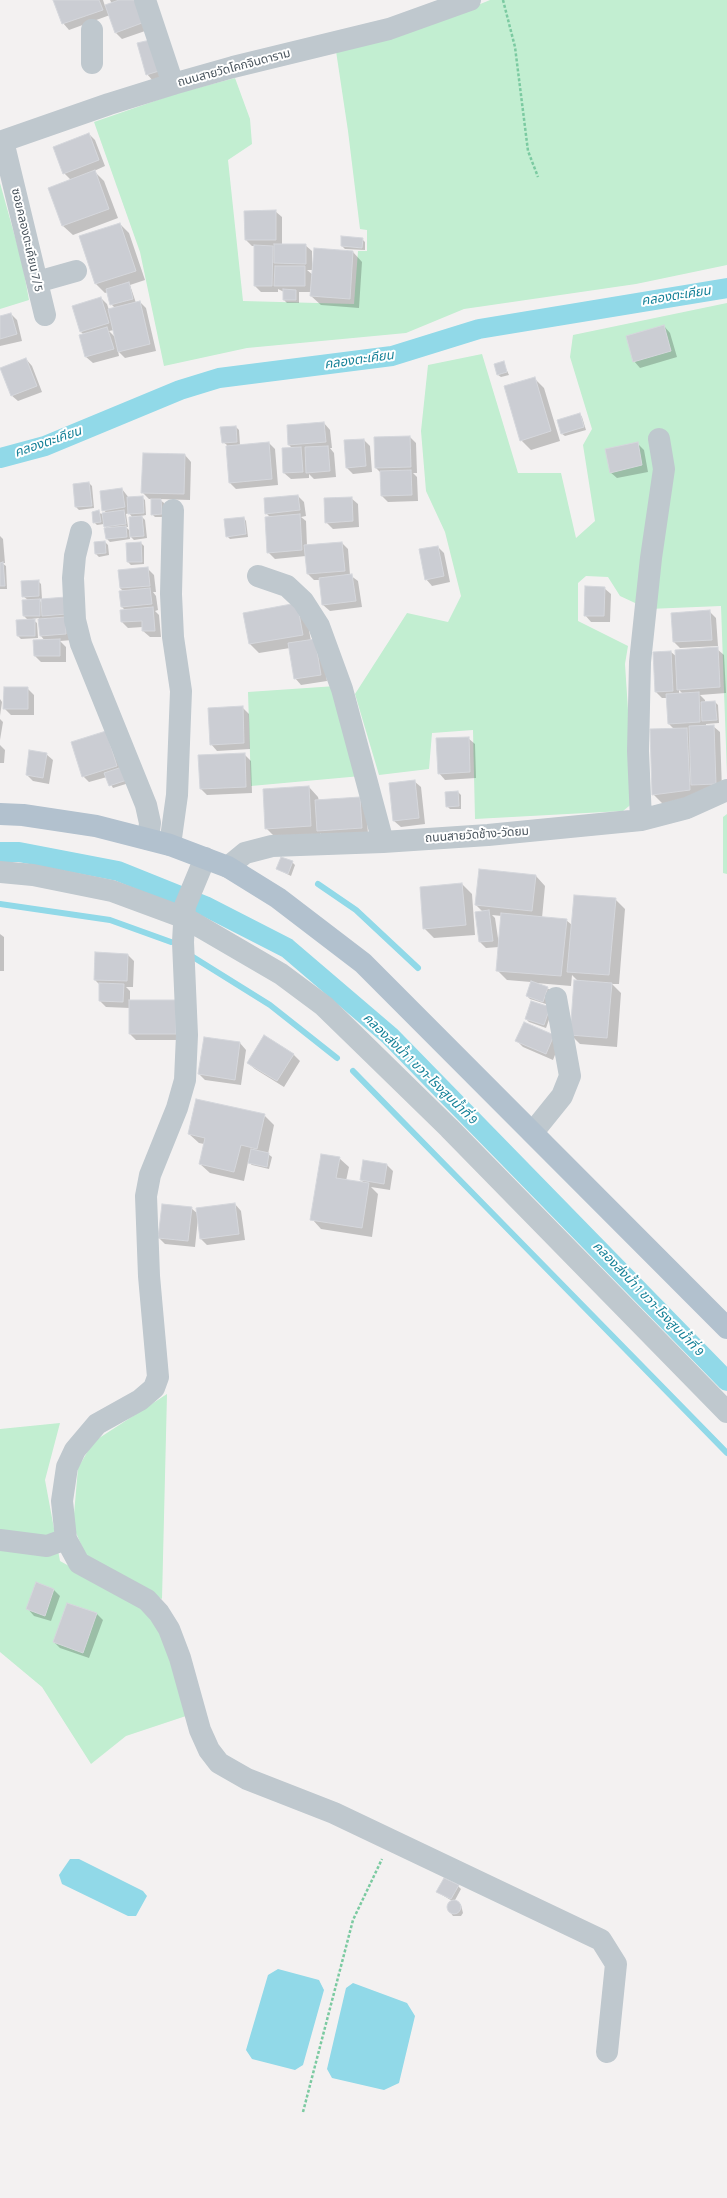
<!DOCTYPE html>
<html>
<head>
<meta charset="utf-8">
<style>
	body { margin:0 }
	canvas { display:block; background:#f3f1f1 }
</style>
</head>
<body>
<canvas width="727" height="2198"></canvas>
<script>
const ctx = document.querySelector('canvas').getContext('2d');
ctx.lineJoin = 'round';
function fillPath(path, color) {
  ctx.fillStyle = color;
  ctx.fill(path, 'evenodd');
}
function poly(rows) {
  const path = new Path2D();
  for (const r of rows) {
    if (r.length === 3) {
      path.moveTo(r[0] + r[2], r[1]);
      path.arc(r[0], r[1], r[2], 0, 2 * Math.PI);
      continue;
    }
    path.moveTo(r[0], r[1]);
    for (let i = 2; i < r.length; i += 2) path.lineTo(r[i], r[i + 1]);
  }
  return path;
}
function stroke(path, color, width, dash) {
  ctx.strokeStyle = color;
  ctx.lineWidth = width;
  ctx.lineCap = dash ? 'butt' : 'round';
  ctx.setLineDash(dash || []);
  ctx.stroke(path);
}
function write(font, color, halo, rows, align = 'center') {
  ctx.font = font + ' Karla,"Noto Sans Thai",sans-serif';
  ctx.lineWidth = 4;
  ctx.setLineDash([]);
  ctx.textBaseline = 'middle';
  ctx.strokeStyle = halo;
  ctx.fillStyle = color;
  for (const [text, x, y, turn = 0] of rows) {
    ctx.save();
    ctx.translate(x, y);
    ctx.rotate((+turn || 0) * Math.PI / 180);
    ctx.textAlign = isNaN(turn) ? turn : align;
    if (halo) ctx.strokeText(text, 0, 0);
    ctx.fillText(text, 0, 0);
    ctx.restore();
  }
}
fillPath(poly([
	[490,0,727,0,727,265,636,284,464,309,406,333,247,348,164,366,140,252,94,122,175,94,235,78,250,119,252,144,228,160,243,301,354,304,358,251,367,251,367,230,360,229,348,131,336,51,444,19],
	[0,183,22,262,29,300,0,309],
	[727,303,727,775,721,606,648,609,620,596,608,577,586,576,578,583,578,621,628,646,625,664,634,802,623,811,475,819,473,730,432,733,429,769,379,775,355,694,407,613,448,622,461,596,445,532,426,491,421,431,428,365,482,354,518,473,561,473,576,538,595,521,583,445,592,429,570,357,573,335],
	[336,686,361,776,251,786,248,692],
	[727,814,727,874,723,873,723,817],
	[167,1394,162,1599,87,1558,73,1526,78,1468,93,1442],
	[60,1423,45,1480,60,1561,145,1608,165,1636,189,1715,126,1736,91,1764,42,1687,0,1652,0,1429]
]), '#c2eed1');
fillPath(poly([
	[70,1859,79,1859,143,1891,147,1896,136,1916,128,1916,62,1884,59,1875],
	[278,1969,319,1980,324,1990,303,2065,295,2070,252,2059,246,2050,268,1975],
	[353,1983,407,2003,415,2016,399,2083,384,2090,332,2078,327,2069,346,1988]
]), '#91d9e8');
fillPath(poly([
	[54,0,103,0,105,6,112,4,110,0,139,0,148,30,122,39,116,33,110,15,69,30,63,23],
	[138,44,164,78,153,81,147,74],
	[89,134,95,140,105,166,94,171,104,181,118,218,73,235,63,226,49,188,71,180,64,173],
	[275,211,282,217,282,245,305,245,312,251,312,270,307,270,313,275,353,252,362,262,359,308,321,305,311,296,312,292,299,292,299,303,287,303,284,300,284,292,278,289,278,292,261,292,255,286,255,246,252,246,246,240],
	[120,224,129,233,145,280,130,285,136,303,140,302,146,308,156,351,125,358,118,351,119,356,93,363,86,357,80,336,84,335,80,331,101,298,107,304,109,310,115,308,111,304,108,292,105,293,96,284,80,237],
	[114,330,115,337,109,331],
	[362,239,365,242,365,250,345,249,342,246],
	[11,314,17,320,22,341,0,346,0,317],
	[664,326,670,333,677,357,640,368,634,361],
	[26,359,32,366,42,392,18,401,11,395],
	[503,362,509,375,501,377,498,375],
	[534,378,544,388,560,441,531,450,521,440],
	[580,414,582,417,586,430,565,436,562,434],
	[324,423,330,430,332,448,330,448,334,453,336,477,314,479,309,474,309,478,291,479,284,473,293,449,289,445,288,426],
	[236,427,239,430,240,445,269,443,275,449,278,485,236,489,230,483,227,445,223,442],
	[410,437,416,443,417,473,413,473,417,477,418,501,388,502,382,496,381,473,376,468],
	[364,440,370,446,372,472,353,474,346,467],
	[637,443,644,450,648,472,617,478,610,472],
	[185,455,191,462,190,500,159,499,164,503,164,517,155,517,152,514,152,499,149,499,142,492],
	[89,483,92,486,94,508,79,510,76,507],
	[122,489,129,498,142,497,145,500,146,515,141,516,145,520,147,538,134,540,131,537,133,518,129,513,126,514,128,527,126,527,129,530,130,539,110,542,107,539,107,529,104,524,97,525,94,522,99,512,101,514,107,513,103,510,101,492],
	[298,496,304,502,306,516,301,517,306,521,307,546,342,543,348,549,350,575,358,581,362,607,330,611,323,605,320,580,314,580,308,574,306,556,275,559,268,552,270,517,266,513],
	[351,498,358,504,359,527,333,529,326,522],
	[244,518,246,521,248,537,230,539,227,536],
	[0,536,3,539,5,563,2,563,6,566,7,589,0,589],
	[105,542,108,545,109,555,99,557,96,554],
	[141,543,144,546,144,564,131,565,128,562],
	[438,547,444,553,450,582,432,586,426,579],
	[148,569,154,575,156,592,153,592,156,596,158,610,155,611,159,615,161,637,150,637,143,631,143,627,128,628,122,622,125,610,122,607,124,592,120,588,119,571],
	[38,581,41,584,42,599,38,599,42,603,66,598,72,640,60,641,66,647,66,662,41,662,35,656,45,641,41,636,39,618,32,619,37,623,38,638,21,639,18,636,29,621,24,616,28,600,23,596],
	[604,588,611,594,610,622,591,622,585,615],
	[710,612,716,618,718,646,680,648,674,642,672,614],
	[244,614,306,614,311,641,321,646,327,681,301,685,295,678,290,648,259,653,250,644],
	[717,649,724,655,726,693,700,695,705,700,705,703,715,702,718,705,719,723,706,724,706,726,713,726,720,732,722,790,699,799,663,804,653,794,674,729,669,724,668,698,662,698,656,692,671,652,677,657],
	[679,690,683,694,679,694],
	[27,688,34,695,34,715,11,715,4,708],
	[0,699,2,702,0,716],
	[242,707,249,714,250,749,217,751,211,744],
	[0,719,3,722,0,740],
	[105,732,129,783,113,788,107,777,89,782,83,776],
	[468,738,475,744,476,778,445,780,439,773],
	[0,745,5,750,4,763,0,763],
	[46,754,53,760,49,784,33,781,27,775],
	[244,754,251,761,252,793,207,795,200,788],
	[414,781,421,787,425,824,401,827,394,821],
	[309,787,318,797,319,801,360,799,366,805,368,834,324,837,320,833,320,836,276,838,266,828],
	[458,792,461,795,461,809,450,809,447,806],
	[292,862,295,865,291,876,277,869],
	[536,876,545,886,542,918,566,920,572,925,615,899,625,909,619,984,612,984,621,993,617,1047,580,1044,571,1035,578,981,572,975,571,986,536,983,551,990,546,1004,530,999,527,996,531,982,507,980,497,970,499,947,486,948,480,942,483,912,476,905],
	[492,915,502,916,499,945,495,918],
	[462,884,472,894,475,935,434,938,424,928],
	[0,934,4,937,4,971,0,971],
	[128,955,134,961,133,987,126,987,130,991,130,1001,176,1001,182,1040,136,1040,130,1034,130,1008,106,1007,100,1001,100,985,95,980],
	[552,1011,546,1028,529,1022,526,1019],
	[524,1024,560,1042,553,1060,523,1047,517,1041],
	[264,1037,294,1055,300,1061,284,1087,255,1069,248,1063],
	[240,1043,246,1050,241,1085,205,1080,199,1074],
	[264,1115,274,1125,268,1154,272,1157,269,1169,252,1165,248,1162,244,1181,210,1173,200,1164,204,1144,199,1143,189,1134],
	[339,1158,349,1167,346,1181,365,1184,361,1180,387,1165,393,1171,390,1190,371,1187,378,1194,372,1237,321,1229,312,1219],
	[235,1204,241,1211,245,1240,207,1245,201,1239,198,1218,195,1247,165,1244,159,1238,191,1208,198,1214],
	[54,1590,60,1596,51,1621,34,1616,28,1609],
	[97,1614,103,1620,89,1658,60,1648,54,1642],
	[458,1886,461,1889,454,1902,437,1892],
	[450,1902,458,1902,461,1905,463,1913,461,1916,453,1916,450,1912,448,1905]
]), '#0003');
stroke(poly([
	[318,884,356,910,418,968],
	[0,904,110,920,171,942],
	[193,957,270,1005,337,1058],
	[353,1071,727,1453]
]), '#91d9e8', 6);
stroke(poly([
	[0,458,45,446,180,390,219,378,392,356,479,329,727,288],
	[0,852,19,852,118,871,205,906,287,948,390,1036,727,1381]
]), '#91d9e8', 20);
const building = poly([
	[53,0,99,0,103,10,62,24,53,0],
	[119,0,136,0,142,23,115,33,105,5,119,0],
	[150,40,159,71,146,75,137,43,150,40],
	[89,133,99,160,63,174,53,147,89,133],
	[95,170,109,209,62,226,48,188,95,170],
	[276,210,276,240,245,240,244,211,276,210],
	[120,223,136,271,95,284,79,236,120,223],
	[341,236,363,238,362,248,341,246,341,236],
	[274,244,306,244,306,264,274,263,274,244],
	[254,245,273,246,272,286,254,286,254,245],
	[314,248,353,251,350,299,310,296,314,248],
	[275,266,305,266,305,286,274,286,275,266],
	[129,282,133,299,110,305,106,289,129,282],
	[283,289,296,290,296,300,283,300,283,289],
	[101,297,109,323,80,332,72,306,101,297],
	[140,301,150,344,118,352,108,309,140,301],
	[11,313,17,334,0,339,0,316,11,313],
	[664,325,671,351,633,362,626,336,664,325],
	[107,327,114,349,85,357,79,335,107,327],
	[26,358,37,386,11,396,0,368,26,358],
	[504,361,507,372,497,375,494,364,504,361],
	[535,377,551,431,520,441,504,386,535,377],
	[580,413,584,427,561,434,557,420,580,413],
	[324,422,326,442,288,445,287,425,324,422],
	[236,426,237,442,222,443,220,427,236,426],
	[410,436,411,467,375,468,374,437,410,436],
	[364,439,366,466,346,468,344,440,364,439],
	[269,442,272,479,229,483,226,446,269,442],
	[638,442,642,465,610,473,605,449,638,442],
	[328,446,330,471,306,473,305,447,328,446],
	[301,447,303,472,283,473,282,448,301,447],
	[143,453,185,454,184,494,141,493,143,453],
	[411,470,412,495,381,496,380,471,411,470],
	[89,482,92,506,75,507,73,484,89,482],
	[122,488,125,507,102,511,100,491,122,488],
	[298,495,300,510,265,514,264,498,298,495],
	[143,496,144,513,128,514,127,497,143,496],
	[352,497,353,521,325,523,324,498,352,497],
	[151,499,161,499,162,514,151,515,151,499],
	[99,510,101,522,93,523,92,512,99,510],
	[124,510,126,524,104,527,102,513,124,510],
	[300,514,302,550,267,553,265,517,300,514],
	[142,516,144,536,130,537,129,517,142,516],
	[244,517,246,534,226,537,224,519,244,517],
	[126,526,127,537,106,539,104,528,126,526],
	[105,541,106,553,95,554,94,542,105,541],
	[141,542,142,562,127,562,126,543,141,542],
	[342,542,345,571,307,574,304,545,342,542],
	[438,546,444,576,425,580,419,549,438,546],
	[3,562,5,586,0,586,0,563,3,562],
	[148,567,150,586,120,588,118,570,148,567],
	[352,574,356,601,322,605,319,578,352,574],
	[39,580,39,596,22,597,21,581,39,580],
	[585,586,605,587,604,616,584,616,585,586],
	[150,588,152,604,121,607,119,591,150,588],
	[66,597,67,614,42,616,41,599,66,597],
	[40,599,40,616,23,616,22,600,40,599],
	[297,603,303,635,249,644,243,613,297,603],
	[153,607,155,631,142,631,142,621,121,622,120,610,153,607],
	[710,610,712,640,673,642,671,613,710,610],
	[66,617,66,634,40,636,38,619,66,617],
	[35,619,35,636,17,636,16,620,35,619],
	[60,639,60,656,34,656,33,640,60,639],
	[315,639,321,675,294,679,288,643,315,639],
	[718,647,720,687,677,690,675,650,718,647],
	[671,651,673,691,655,692,653,652,671,651],
	[4,687,28,687,28,709,3,709,4,687],
	[699,692,700,722,668,724,666,694,699,692],
	[715,701,717,720,702,721,701,702,715,701],
	[243,706,244,743,210,745,208,708,243,706],
	[714,725,716,784,691,785,689,726,714,725],
	[687,728,690,790,652,795,650,729,687,728],
	[106,731,117,766,82,777,71,742,106,731],
	[469,737,470,772,438,774,436,738,469,737],
	[29,750,47,753,43,778,26,775,29,750],
	[245,753,246,787,200,789,198,755,245,753],
	[122,767,127,780,109,786,104,773,122,767],
	[415,780,419,818,393,821,389,783,415,780],
	[309,786,311,826,265,829,263,789,309,786],
	[458,791,459,806,446,807,445,792,458,791],
	[360,797,362,828,317,831,315,800,360,797],
	[281,857,293,861,288,874,276,869,281,857],
	[479,869,536,875,532,911,475,905,479,869],
	[462,883,466,925,423,929,420,887,462,883],
	[574,895,616,898,609,975,567,972,574,895],
	[489,910,493,941,479,942,475,912,489,910],
	[501,913,567,919,561,976,496,971,501,913],
	[95,952,128,954,127,981,94,980,95,952],
	[574,980,612,983,607,1038,570,1035,574,980],
	[531,981,548,987,543,1002,526,996,531,981],
	[99,983,124,984,123,1002,99,1001,99,983],
	[129,1000,176,1000,176,1034,129,1034,129,1000],
	[531,1001,550,1007,544,1025,525,1019,531,1001],
	[524,1022,554,1035,546,1054,515,1041,524,1022],
	[264,1035,294,1054,277,1081,247,1063,264,1035],
	[204,1037,240,1042,235,1080,198,1074,204,1037],
	[196,1099,265,1114,257,1149,241,1145,234,1172,199,1164,205,1138,188,1134,196,1099],
	[251,1149,269,1153,267,1167,248,1163,251,1149],
	[321,1154,340,1157,336,1178,369,1183,362,1228,310,1220,321,1154],
	[363,1160,387,1164,384,1184,360,1180,363,1160],
	[235,1203,239,1234,200,1239,196,1208,235,1203],
	[162,1204,192,1207,188,1241,158,1238,162,1204],
	[36,1582,54,1589,45,1616,26,1609,36,1582],
	[67,1603,97,1613,83,1653,53,1642,67,1603],
	[444,1878,459,1885,451,1899,436,1892,444,1878],
	[454,1907,7]
]);
fillPath(building, '#cbcdd3');
stroke(building, '#d5d7dc', 1);
stroke(poly([
	[503,0,515,47,528,151,538,177],
	[303,2112,353,1920,382,1859]
]), '#7bcaa1', 2.5, [3, 2]);
stroke(poly([
	[145,0,173,84],
	[92,30,92,63],
	[3,141,45,315],
	[0,142,109,104,173,84,233,67,389,29,470,0],
	[37,282,76,271],
	[81,532,75,556,73,578,75,620,81,644,146,805,150,823,148,839],
	[258,576,287,586,303,601,319,626,342,689,383,842],
	[641,820,638,751,640,662,651,558,664,469,659,439],
	[170,845,177,795,181,691,173,637,171,594,173,510],
	[205,858,185,906,183,942,187,1035,185,1080,177,1108,150,1175,146,1196,149,1276,158,1377,154,1388,140,1400,97,1424,75,1450,67,1467,62,1501,66,1539,79,1563,147,1600,159,1613,169,1629,180,1658,200,1730,209,1750,219,1763,247,1779,334,1813,601,1940,616,1964,607,2052],
	[228,867,245,853,272,846,383,842,488,835,641,820,687,808,727,790],
	[0,872,33,875,112,891,185,918,281,974,324,1006,361,1042,449,1128,727,1412],
	[533,1132,562,1096,570,1076,556,998],
	[0,1540,47,1546,66,1539]
]), '#bfc8ce', 22);
stroke(poly([
	[0,814,23,815,96,826,170,845,228,867,278,898,363,963,727,1328]
]), '#b2c1ce', 22);
write('12px', '#49545d', '#fff', [
	["ถนนสายวัดโคกจินดาราม",234,68,-15],
	["ซอยคลองตะเคียน 7/5",27,240,77],
	["ถนนสายวัดช้าง-วัดยม",477,835,-4]
]);
write('italic 13px', '#148097', '#fff', [
	["คลองตะเคียน",676,296,-9],
	["คลองตะเคียน",359,360,-8],
	["คลองตะเคียน",48,442,-19],
	["คลองส่งน้ำ 1 ขวา-โรงสูบน้ำที่ 9",420,1069,44],
	["คลองส่งน้ำ 1 ขวา-โรงสูบน้ำที่ 9",648,1299,46]
]);
</script>
</body>
</html>
